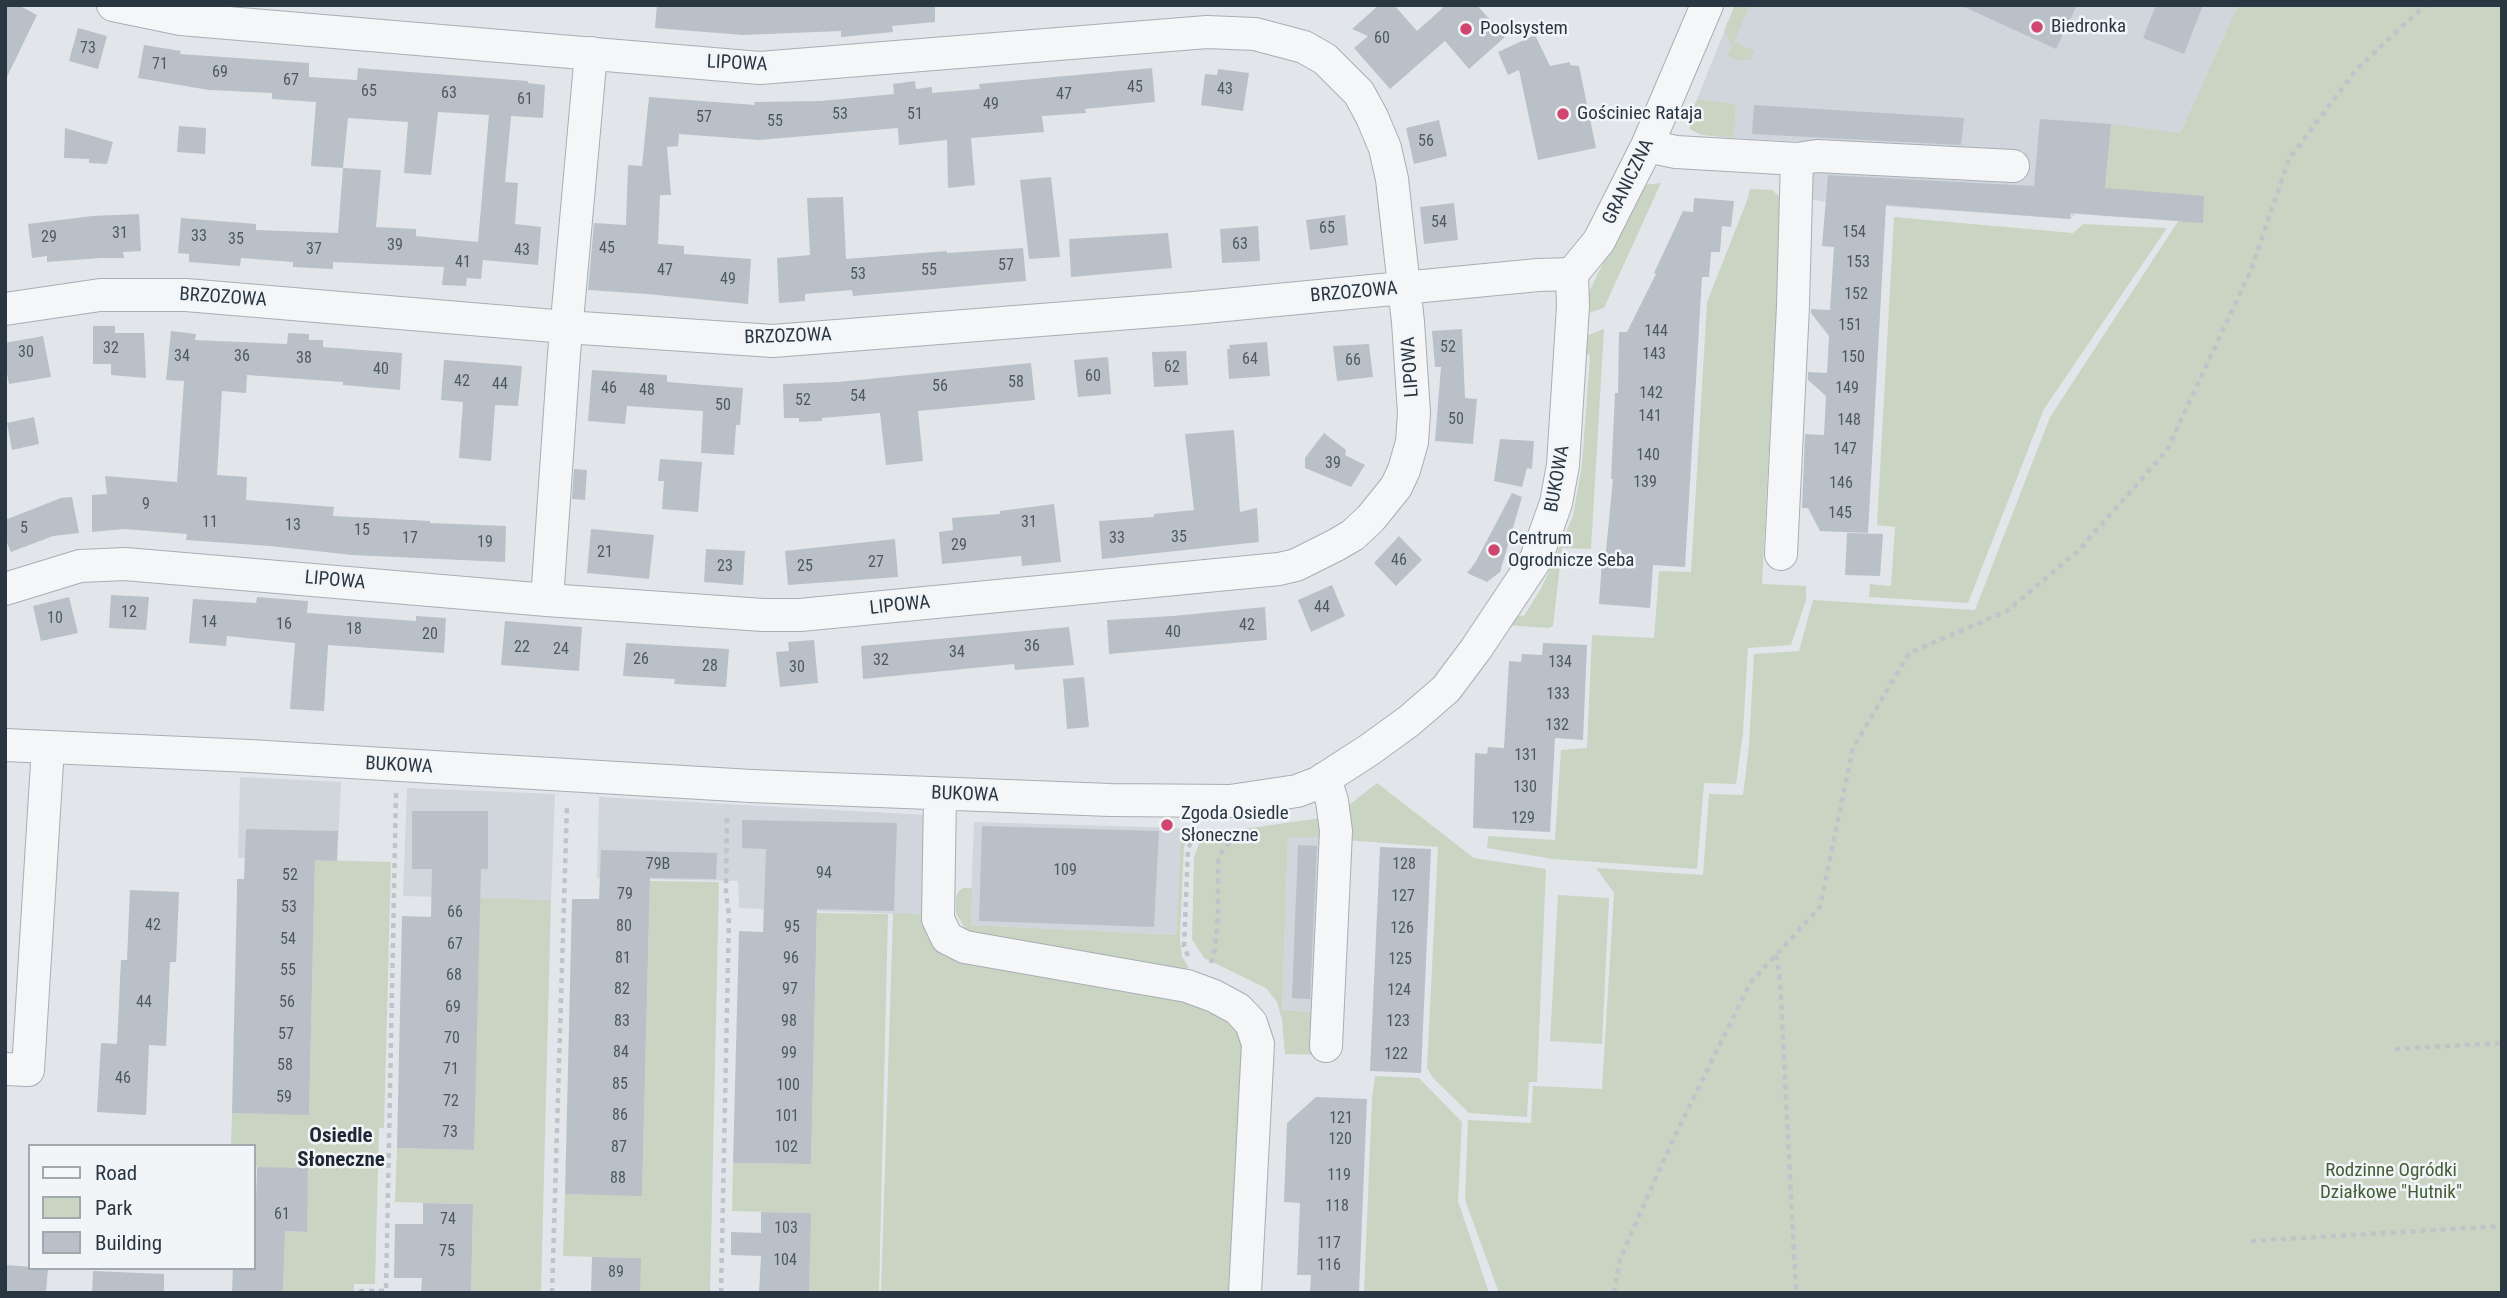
<!DOCTYPE html>
<html>
<head>
<meta charset="utf-8">
<style>
	body { margin:0 }
	#map { position:relative; width:2507px; height:1298px; overflow:hidden; background:#e2e6ea; font-family:"Roboto Condensed",sans-serif }
	canvas { display:block }
	.frame { position:absolute; inset:0; border:7px solid #2a3642; pointer-events:none }
	.legend { position:absolute; left:28px; top:1144px; width:228px; height:126px; box-sizing:border-box; background:#f1f5f7; border:2px solid #a1a9af; margin:0; padding:9px 12px; list-style:none; font-size:21px; color:#2a3642 }
	.legend li { display:flex; align-items:center; gap:14px; height:35px }
	.legend b { width:35px; border:2px solid #a1a9af }
</style>
</head>
<body>
<div id="map">
<canvas width="2507" height="1298"></canvas>
<div class="frame"></div>
<ul class="legend">
<li><b style="height:9px;background:#f4f6f8"></b>Road</li>
<li><b style="height:19px;background:#cad4c3"></b>Park</li>
<li><b style="height:19px;background:#b9c0c7"></b>Building</li>
</ul>
</div>
<script>
const ctx = document.querySelector('canvas').getContext('2d');
ctx.lineJoin = 'round';
function fillPath(path, color) {
  ctx.fillStyle = color;
  ctx.fill(path, 'evenodd');
}
function poly(rows) {
  const path = new Path2D();
  for (const r of rows) {
    path.moveTo(r[0], r[1]);
    for (let i = 2; i < r.length; i += 2) path.lineTo(r[i], r[i + 1]);
  }
  return path;
}
function stroke(path, color, width, dash) {
  ctx.strokeStyle = color;
  ctx.lineWidth = width;
  ctx.lineCap = dash ? 'butt' : 'round';
  ctx.setLineDash(dash || []);
  ctx.stroke(path);
}
function write(font, color, halo, rows, align = 'center') {
  ctx.font = font + ' "Roboto Condensed",sans-serif';
  ctx.lineWidth = 5;
  ctx.setLineDash([]);
  ctx.textBaseline = 'middle';
  ctx.strokeStyle = halo;
  ctx.fillStyle = color;
  for (const [text, x, y, turn = 0] of rows) {
    ctx.save();
    ctx.translate(x, y);
    ctx.rotate((+turn || 0) * Math.PI / 180);
    ctx.textAlign = isNaN(turn) ? turn : align;
    if (halo) ctx.strokeText(text, 0, 0);
    ctx.fillText(text, 0, 0);
    ctx.restore();
  }
}
fillPath(poly([
	[1735,5,2238,5,2180,133,2111,125,2103,216,2076,214,2070,219,1826,202,1803,198,1805,142,1734,138,1736,104,1697,99],
	[240,777,341,782,337,861,238,858],
	[407,788,555,794,551,900,403,896],
	[599,797,927,815,929,915,739,908,738,881,597,878],
	[974,822,1181,828,1176,935,970,925],
	[1288,837,1327,837,1323,1013,1282,1010]
]), '#d0d6dc');
fillPath(poly([
	[1735,5,1750,5,1734,42,1755,51,1750,60,1737,60,1727,56,1732,46,1724,31],
	[2238,5,2497,5,2502,9,2502,1293,1499,1293,1465,1200,1468,1120,1531,1123,1533,1086,1602,1089,1614,893,1596,868,1703,875,1709,794,1743,795,1749,745,1754,654,1799,651,1813,600,1975,610,2050,417,2179,220,2103,216,2111,124,2180,133],
	[1697,99,1736,104,1734,138,1701,135,1690,129,1690,117],
	[1661,183,1604,308,1582,315,1587,296,1639,190,1644,185],
	[1750,189,1772,190,1782,199,1762,584,1806,586,1806,600,1791,645,1748,648,1743,733,1736,784,1704,783,1697,869,1553,859,1487,848,1488,836,1555,840,1561,750,1587,748,1592,635,1654,638,1659,571,1691,572,1707,302,1748,198],
	[1894,217,2073,233,2083,224,2167,228,2044,409,1968,603,1869,597,1870,584,1891,586,1895,527,1877,525],
	[1604,329,1591,549,1562,548,1553,626,1549,628,1505,625,1511,615,1524,616,1542,587,1573,516,1582,464,1590,356,1580,347,1581,338],
	[1377,783,1474,858,1546,869,1537,1082,1529,1082,1527,1117,1469,1113,1433,1078,1427,1068,1438,847,1347,840,1349,805],
	[1321,818,1327,837,1288,837,1282,1010,1323,1013,1321,1055,1285,1054,1282,1020,1277,1002,1266,988,1204,958,1192,939,1194,857,1201,838,1215,833],
	[1181,828,1194,829,1184,847,1180,939,1182,957,1189,967,1182,971,973,937,966,930,956,913,956,898,958,892,963,888,972,888,971,925,1176,935],
	[315,860,391,862,384,1128,379,1128,375,1284,354,1284,354,1293,283,1293,285,1231,306,1232,308,1169,254,1167,254,1146,231,1146,232,1113,309,1114],
	[650,881,719,882,710,1293,640,1293,640,1258,563,1256,565,1194,642,1195],
	[1558,895,1609,898,1602,1044,1550,1041],
	[480,898,551,900,541,1293,471,1293,473,1204,395,1202,397,1148,473,1150],
	[817,913,888,914,879,1293,809,1293,810,1213,732,1211,733,1163,811,1164],
	[893,913,929,915,930,934,1185,993,1244,1027,1251,1088,1239,1091,1229,1293,881,1293],
	[1375,1076,1419,1078,1462,1122,1458,1201,1489,1293,1364,1293,1372,1098]
]), '#cad4c3');
fillPath(poly([
	[5,5,18,5,37,15,5,81],
	[657,5,935,5,935,22,892,26,893,32,841,37,841,31,743,35,655,28],
	[1379,5,1394,5,1417,31,1446,5,1477,5,1505,37,1469,69,1445,41,1390,89,1354,48,1368,36,1352,29],
	[1960,5,2077,5,2056,49],
	[2156,5,2203,5,2184,54,2143,38],
	[78,28,107,36,98,69,69,61],
	[1535,35,1550,66,1570,62,1570,65,1579,66,1596,148,1538,160,1519,70,1508,75,1498,52],
	[144,45,181,51,180,54,309,63,309,77,357,80,358,68,528,81,528,83,545,85,543,118,511,116,505,182,518,183,515,224,541,227,538,265,483,260,481,279,467,278,466,286,442,285,444,267,333,262,333,269,293,267,293,262,241,258,240,266,189,262,189,254,178,253,181,218,256,224,256,230,338,233,343,168,311,166,316,102,272,99,272,93,209,90,138,78],
	[438,112,489,115,478,242,416,236,416,229,376,227,381,170,343,168,348,118,408,122,404,173,431,175],
	[1152,68,1155,102,1085,109,1086,113,1042,116,1044,132,971,138,975,185,948,188,947,140,899,145,898,128,759,140,679,134,678,146,667,147,671,195,660,195,658,244,684,246,684,254,751,259,748,304,647,294,588,290,594,223,626,225,628,165,642,166,649,97,755,105,754,102,821,101,894,94,893,84,915,81,916,89,932,87,932,93,980,89,979,84],
	[1218,69,1249,73,1243,111,1201,105,1205,74,1217,75],
	[1754,105,1964,118,1961,145,1752,134],
	[2040,119,2111,124,2105,188,2204,196,2203,223,2070,213,2070,219,1886,205,1868,533,1820,531,1808,508,1802,508,1805,434,1824,435,1826,396,1808,380,1808,372,1827,373,1829,336,1811,313,1811,309,1830,310,1834,247,1822,246,1828,175,2034,186],
	[1439,120,1447,156,1414,164,1406,128],
	[179,126,206,128,205,154,177,152],
	[65,128,113,142,107,164,89,163,89,159,64,158],
	[1051,177,1060,257,1029,259,1020,180],
	[843,197,846,259,947,251,947,253,1023,248,1026,281,853,296,852,290,805,294,805,301,779,303,777,258,810,255,807,198],
	[1694,198,1734,201,1731,227,1722,226,1720,252,1711,252,1709,277,1702,277,1685,567,1653,565,1650,608,1599,604,1602,561,1605,561,1613,479,1611,479,1615,393,1618,393,1619,332,1627,332,1656,274,1654,273,1683,211,1693,212],
	[1454,203,1458,240,1424,244,1420,207],
	[139,214,141,251,123,252,124,258,101,258,47,262,47,256,32,258,28,224,92,216],
	[1345,215,1348,245,1310,250,1306,220],
	[1258,226,1260,261,1222,263,1220,229],
	[1168,233,1172,268,1071,277,1069,239],
	[93,326,115,326,115,333,144,333,146,378,111,375,111,364,93,364],
	[1462,329,1465,398,1477,399,1473,444,1435,441,1441,367,1435,367,1432,331],
	[171,331,196,334,195,340,287,344,288,333,309,334,309,340,323,340,323,347,402,353,400,390,343,385,343,382,247,375,246,393,222,391,217,475,247,477,246,500,334,507,333,516,430,521,430,523,506,526,505,562,352,555,270,546,186,540,187,534,124,529,92,532,92,495,107,494,105,476,177,482,184,381,166,380],
	[43,336,51,377,9,384,5,363,5,343],
	[1267,342,1270,376,1229,379,1227,349,1230,349,1229,345],
	[1369,344,1373,377,1337,381,1333,346],
	[1186,351,1188,385,1154,387,1152,352],
	[1108,357,1111,394,1078,397,1074,360],
	[444,360,522,366,518,406,495,405,491,461,459,458,463,402,441,400],
	[1031,363,1035,400,918,411,923,461,886,465,880,413,822,418,822,421,799,422,799,418,784,418,783,384,838,382],
	[592,370,667,375,667,382,743,388,740,425,736,425,734,455,701,453,703,411,627,406,625,424,588,421],
	[34,417,39,444,12,450,7,423],
	[1234,430,1240,512,1257,508,1259,542,1102,559,1099,521,1154,517,1154,514,1194,510,1185,434],
	[1324,433,1346,450,1345,455,1365,465,1351,487,1305,468,1305,458],
	[1500,439,1534,441,1532,469,1527,468,1522,487,1494,481],
	[660,459,702,462,698,512,662,509,664,481,658,481],
	[574,469,587,470,585,500,572,499],
	[1512,493,1522,497,1500,572,1487,582,1467,573,1475,563],
	[72,497,79,533,53,536,11,552,5,538,5,520,61,498],
	[1054,504,1061,562,1022,566,1021,556,942,564,939,532,953,530,952,518,1000,514,1000,511],
	[591,529,654,535,649,579,587,573],
	[1847,533,1883,534,1880,576,1845,575],
	[1399,536,1422,560,1396,586,1374,563],
	[895,539,898,577,788,585,785,551],
	[706,549,745,551,743,585,704,582],
	[1332,585,1345,616,1311,632,1298,600],
	[111,595,149,597,146,630,109,628],
	[69,597,78,633,41,641,33,606],
	[257,597,308,601,307,613,416,621,416,616,446,618,444,653,328,645,324,711,290,709,295,643,227,636,226,646,189,643,193,599,256,603],
	[1265,607,1267,640,1109,654,1107,620,1173,616],
	[505,621,582,627,579,671,501,665],
	[1069,627,1074,665,1015,670,1014,664,863,679,861,646],
	[814,640,818,683,780,687,776,652,789,651,788,642],
	[626,643,729,649,726,687,674,684,675,679,623,676],
	[1543,643,1587,645,1583,740,1555,738,1550,832,1473,828,1475,753,1487,754,1488,747,1504,748,1509,661,1521,662,1522,654,1542,655],
	[1084,677,1089,727,1067,729,1063,679],
	[412,811,488,811,488,869,481,869,474,1150,397,1148,402,916,431,917,432,869,412,869],
	[742,820,897,823,894,911,817,909,811,1164,733,1163,739,931,763,932,766,849,742,848],
	[982,826,1159,831,1154,927,979,921],
	[246,829,338,831,337,861,315,860,309,1115,232,1113,237,891,237,879,244,879],
	[1298,845,1317,846,1310,999,1292,998],
	[1380,847,1431,849,1421,1073,1370,1071],
	[601,850,717,853,716,879,650,878,642,1196,565,1194,572,899,599,899],
	[130,890,179,892,176,962,170,962,166,1046,149,1045,146,1115,97,1112,101,1043,117,1044,121,960,127,960],
	[1316,1097,1367,1099,1359,1293,1310,1293,1311,1275,1297,1275,1300,1203,1284,1202,1287,1123],
	[257,1167,308,1168,307,1232,285,1231,283,1293,232,1293,233,1268,254,1268],
	[423,1203,473,1204,471,1293,421,1293,422,1278,394,1278,395,1224,423,1224],
	[761,1212,811,1213,809,1293,759,1293,761,1256,731,1255,731,1232,761,1233],
	[592,1257,641,1258,640,1293,591,1293],
	[5,1265,48,1268,46,1293,5,1293],
	[93,1271,164,1274,164,1293,92,1293]
]), '#b9c0c7');
const minor = poly([
	[1647,146,1676,152,1797,159,1817,156,2013,166],
	[1572,274,1599,241,1647,146,1707,5],
	[5,309,100,295,186,295,566,327,773,341,1194,308,1538,275,1572,274],
	[1781,554,1793,306,1797,159],
	[5,589,80,566,125,564,547,600,763,615,800,615,1279,569,1296,565,1336,545,1353,535,1371,518,1396,487,1404,470,1412,442,1414,413,1408,322,1392,179,1385,148,1372,117,1359,93,1325,59,1304,47,1255,34,1207,32,760,68,181,19,113,5],
	[547,600,564,354,591,53],
	[5,745,250,756,751,786,1110,800,1230,801,1297,791,1318,783,1369,750,1409,721,1446,689,1476,649,1536,559,1556,503,1563,465,1573,306,1572,274],
	[1325,778,1332,801,1336,831,1326,1046],
	[940,794,938,919,947,938,965,947,1187,986,1214,996,1238,1009,1251,1023,1258,1044,1245,1293],
	[5,1069,28,1070,48,747]
]);
stroke(minor, '#a7aeb4', 34);
stroke(poly([
	[1776,955,1780,980,1796,1293],
	[1188,956,1184,946,1188,848,1199,829],
	[1211,963,1215,949,1218,913,1218,862,1223,849,1242,831],
	[2395,1049,2502,1043],
	[2251,1241,2502,1226],
	[361,1293,361,1291,386,1291,396,792],
	[552,1293,567,804],
	[721,1293,729,915,726,892,727,815],
	[1614,1293,1620,1259,1670,1146,1750,983,1820,907,1853,748,1909,653,2007,611,2078,551,2167,450,2251,270,2289,159,2356,70,2425,5]
]), '#bfc4c9', 4.5, [5, 5]);
stroke(minor, '#f4f6f8', 32);
for (const [x, y, r, color] of [
	[2037,27,7,"#cf4770"],
	[1466,29,7,"#cf4770"],
	[1563,114,7,"#cf4770"],
	[1494,550,7,"#cf4770"],
	[1167,825,7,"#cf4770"]
]) {
  const dot = new Path2D();
  dot.arc(x, y, r, 0, 2 * Math.PI);
  ctx.fillStyle = color;
  ctx.fill(dot);
  stroke(dot, '#f1f5f7', 2.5);
}
write('16px', '#4e5863', null, [
	["60",1382,39],
	["73",88,49],
	["71",160,65],
	["69",220,73],
	["67",291,81],
	["45",1135,88],
	["43",1225,90],
	["65",369,92],
	["63",449,94],
	["47",1064,95],
	["61",525,100],
	["49",991,105],
	["53",840,115],
	["51",915,115],
	["57",704,118],
	["55",775,122],
	["56",1426,142],
	["54",1439,223],
	["65",1327,229],
	["154",1854,233],
	["31",120,234],
	["33",199,237],
	["29",49,238],
	["35",236,240],
	["63",1240,245],
	["39",395,246],
	["45",607,249],
	["37",314,250],
	["43",522,251],
	["41",463,263],
	["153",1858,263],
	["57",1006,266],
	["47",665,271],
	["55",929,271],
	["53",858,275],
	["49",728,280],
	["152",1856,295],
	["151",1850,326],
	["144",1656,332],
	["52",1448,348],
	["32",111,349],
	["30",26,353],
	["143",1654,355],
	["34",182,357],
	["36",242,357],
	["150",1853,358],
	["38",304,359],
	["64",1250,360],
	["66",1353,361],
	["62",1172,368],
	["40",381,370],
	["60",1093,377],
	["42",462,382],
	["58",1016,383],
	["44",500,385],
	["56",940,387],
	["46",609,389],
	["149",1847,389],
	["48",647,391],
	["142",1651,394],
	["54",858,397],
	["52",803,401],
	["50",723,406],
	["141",1650,417],
	["50",1456,420],
	["148",1849,421],
	["147",1845,450],
	["140",1648,456],
	["39",1333,464],
	["139",1645,483],
	["146",1841,484],
	["9",146,505],
	["145",1840,514],
	["11",210,523],
	["31",1029,523],
	["13",293,526],
	["5",24,529],
	["15",362,531],
	["35",1179,538],
	["17",410,539],
	["33",1117,539],
	["19",485,543],
	["29",959,546],
	["21",605,553],
	["46",1399,561],
	["27",876,563],
	["23",725,567],
	["25",805,567],
	["44",1322,608],
	["12",129,613],
	["10",55,619],
	["14",209,623],
	["16",284,625],
	["42",1247,626],
	["18",354,630],
	["40",1173,633],
	["20",430,635],
	["36",1032,647],
	["22",522,648],
	["24",561,650],
	["34",957,653],
	["26",641,660],
	["32",881,661],
	["134",1560,663],
	["28",710,667],
	["30",797,668],
	["133",1558,695],
	["132",1557,726],
	["131",1526,756],
	["130",1525,788],
	["129",1523,819],
	["79B",658,865],
	["128",1404,865],
	["109",1065,871],
	["94",824,874],
	["52",290,876],
	["79",625,895],
	["127",1403,897],
	["53",289,908],
	["66",455,913],
	["42",153,926],
	["80",624,927],
	["95",792,928],
	["126",1402,929],
	["54",288,940],
	["67",455,945],
	["81",623,959],
	["96",791,959],
	["125",1400,960],
	["55",288,971],
	["68",454,976],
	["82",622,990],
	["97",790,990],
	["124",1399,991],
	["44",144,1003],
	["56",287,1003],
	["69",453,1008],
	["83",622,1022],
	["98",789,1022],
	["123",1398,1022],
	["57",286,1035],
	["70",452,1039],
	["84",621,1053],
	["99",789,1054],
	["122",1396,1055],
	["58",285,1066],
	["71",451,1070],
	["46",123,1079],
	["85",620,1085],
	["100",788,1086],
	["59",284,1098],
	["72",451,1102],
	["86",620,1116],
	["101",787,1117],
	["121",1341,1119],
	["73",450,1133],
	["120",1340,1140],
	["87",619,1148],
	["102",786,1148],
	["119",1339,1176],
	["88",618,1179],
	["118",1337,1207],
	["61",282,1215],
	["74",448,1220],
	["103",786,1229],
	["117",1329,1244],
	["75",447,1252],
	["104",785,1261],
	["116",1329,1266],
	["89",616,1273]
]);
write('19px', '#2a3642', '#f1f5f7', [
	["Biedronka",2051,27],
	["Poolsystem",1480,29],
	["Gościniec Rataja",1577,114],
	["Centrum",1508,539],
	["Ogrodnicze Seba",1508,561],
	["Zgoda Osiedle",1181,814],
	["Słoneczne",1181,836]
], 'left');
write('19px', '#2a3642', '#f1f5f7', [
	["LIPOWA",737,64,3],
	["GRANICZNA",1629,182,-64],
	["BRZOZOWA",1354,293,-5],
	["BRZOZOWA",223,298,4],
	["BRZOZOWA",788,337,-2],
	["LIPOWA",1411,367,-94],
	["BUKOWA",1558,479,-80],
	["LIPOWA",335,581,5],
	["LIPOWA",900,606,-6],
	["BUKOWA",399,766,3],
	["BUKOWA",965,795,2]
]);
write('19px', '#445e37', '#f1f5f7', [
	["Rodzinne Ogródki",2391,1171],
	["Działkowe \"Hutnik\"",2391,1193]
]);
write('bold 21px', '#1c2733', '#f1f5f7', [
	["Osiedle",341,1137],
	["Słoneczne",341,1161]
]);
</script>
</body>
</html>
